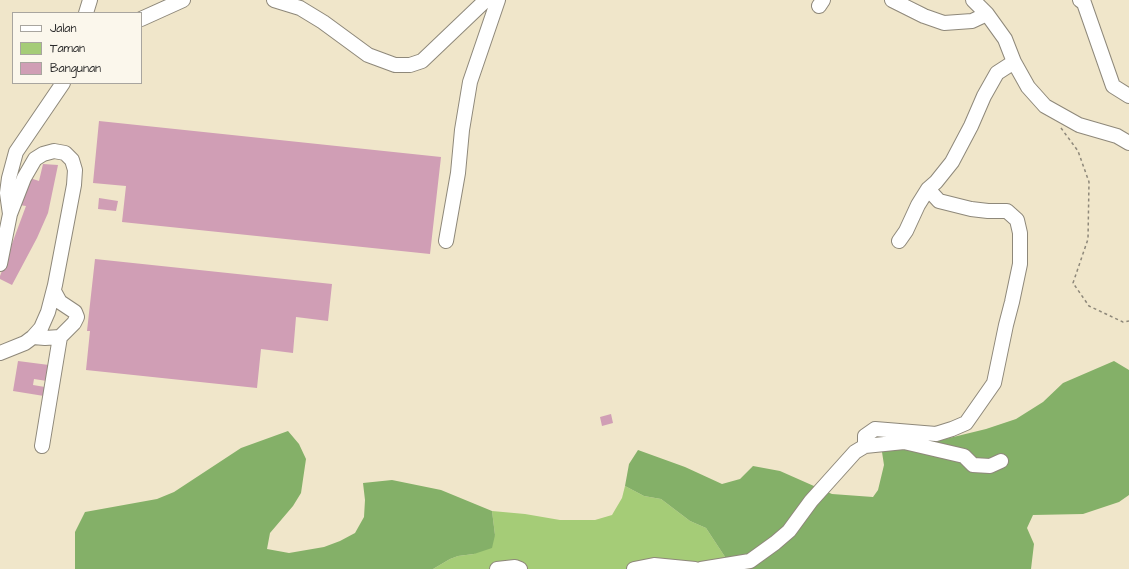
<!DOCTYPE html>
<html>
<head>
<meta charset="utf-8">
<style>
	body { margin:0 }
	#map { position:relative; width:1129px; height:569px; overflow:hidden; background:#f0e6ca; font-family:"Architects Daughter",sans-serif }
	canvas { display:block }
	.legend { position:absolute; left:12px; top:12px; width:130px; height:72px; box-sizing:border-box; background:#fbf7ec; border:1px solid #a8a59f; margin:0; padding:5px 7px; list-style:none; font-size:12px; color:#2b2b2b }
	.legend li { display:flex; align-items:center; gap:8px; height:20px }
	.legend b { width:20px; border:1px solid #a8a59f }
</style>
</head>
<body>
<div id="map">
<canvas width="1129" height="569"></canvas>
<ul class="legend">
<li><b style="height:5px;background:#fff"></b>Jalan</li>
<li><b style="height:11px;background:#a5cc77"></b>Taman</li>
<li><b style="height:11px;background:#d09eb5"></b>Bangunan</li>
</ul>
</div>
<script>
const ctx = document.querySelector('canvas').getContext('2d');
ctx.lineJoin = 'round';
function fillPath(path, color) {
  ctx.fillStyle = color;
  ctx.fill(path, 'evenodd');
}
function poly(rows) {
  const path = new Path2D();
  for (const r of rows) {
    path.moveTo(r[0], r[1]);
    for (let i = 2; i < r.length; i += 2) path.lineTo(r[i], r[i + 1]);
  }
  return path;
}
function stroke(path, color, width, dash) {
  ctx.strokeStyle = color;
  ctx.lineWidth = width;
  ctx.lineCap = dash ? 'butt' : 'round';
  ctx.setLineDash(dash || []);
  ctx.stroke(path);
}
fillPath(poly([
	[625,486,644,496,661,499,690,521,706,528,733,569,433,569,450,559,458,556,474,554,495,535,492,511,525,514,560,520,595,520,612,515,622,498]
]), '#a5cc77');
fillPath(poly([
	[1114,361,1129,370,1129,495,1119,502,1083,514,1033,515,1027,528,1034,544,1031,569,733,569,706,528,690,521,661,499,644,496,625,486,629,464,638,450,685,467,722,484,740,479,753,466,780,471,832,494,873,497,878,490,884,465,880,439,883,435,908,439,941,440,986,429,1016,419,1043,402,1063,383],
	[288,431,299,444,306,459,301,493,293,506,270,533,267,549,289,553,324,547,340,541,355,533,364,517,365,500,363,483,392,480,441,490,492,511,495,535,492,548,474,554,458,556,450,559,433,569,75,569,75,532,85,512,157,499,174,492,241,448]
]), '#84b068');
fillPath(poly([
	[99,121,441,157,430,254,122,222,126,186,93,183],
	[43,164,58,165,48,213,37,238,12,285,0,279,0,276,26,206,19,205,30,178,39,181],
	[99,198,118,201,116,211,98,209],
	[95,259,332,284,328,321,296,317,293,353,261,349,257,388,86,370,90,331,87,331],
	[18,361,49,365,47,381,34,379,33,385,45,387,44,396,13,391],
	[611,414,613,423,602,426,600,417]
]), '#d09eb5');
const minor = poly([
	[274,0,300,8,323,22,368,55,395,65,410,65,422,61,486,0],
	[892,0,924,16,944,23,972,21,987,14],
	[973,0,987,14,1005,39,1014,62,1028,87,1045,106,1079,125,1117,136,1129,143],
	[1080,0,1084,3,1113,86,1129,96],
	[819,6,823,0],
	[86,13,90,0],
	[141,19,183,0],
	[10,214,7,193,9,178,16,152,63,83],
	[446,241,458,173,462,130,470,82,498,0],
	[899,241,906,231,918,205,928,189,936,182,952,162,971,126,984,96,997,73,1014,62],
	[0,264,10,214,24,178,35,159,43,154,54,151,65,153,72,160,75,170,74,185,55,285,48,312,41,328,33,337,25,343,0,353],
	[33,337,45,338,60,337,74,323,77,317,75,312,60,302,54,291],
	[42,446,60,337],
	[865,446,865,436,875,429,936,434,952,429,966,423,994,383,1006,325,1012,302,1020,264,1020,233,1017,220,1007,211,988,211,971,209,939,201,928,189],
	[497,569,515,567,520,569],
	[634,569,654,565,695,569],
	[701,569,750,561,775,543,789,531,811,501,855,452,865,446,904,442,964,456,973,465,990,466,1001,461]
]);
stroke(minor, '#8e887a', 16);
stroke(poly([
	[1061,128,1078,151,1089,182,1088,239,1073,283,1089,306,1123,322,1129,321]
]), '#8e887a', 1.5, [3, 3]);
stroke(minor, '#fff', 14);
</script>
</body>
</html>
